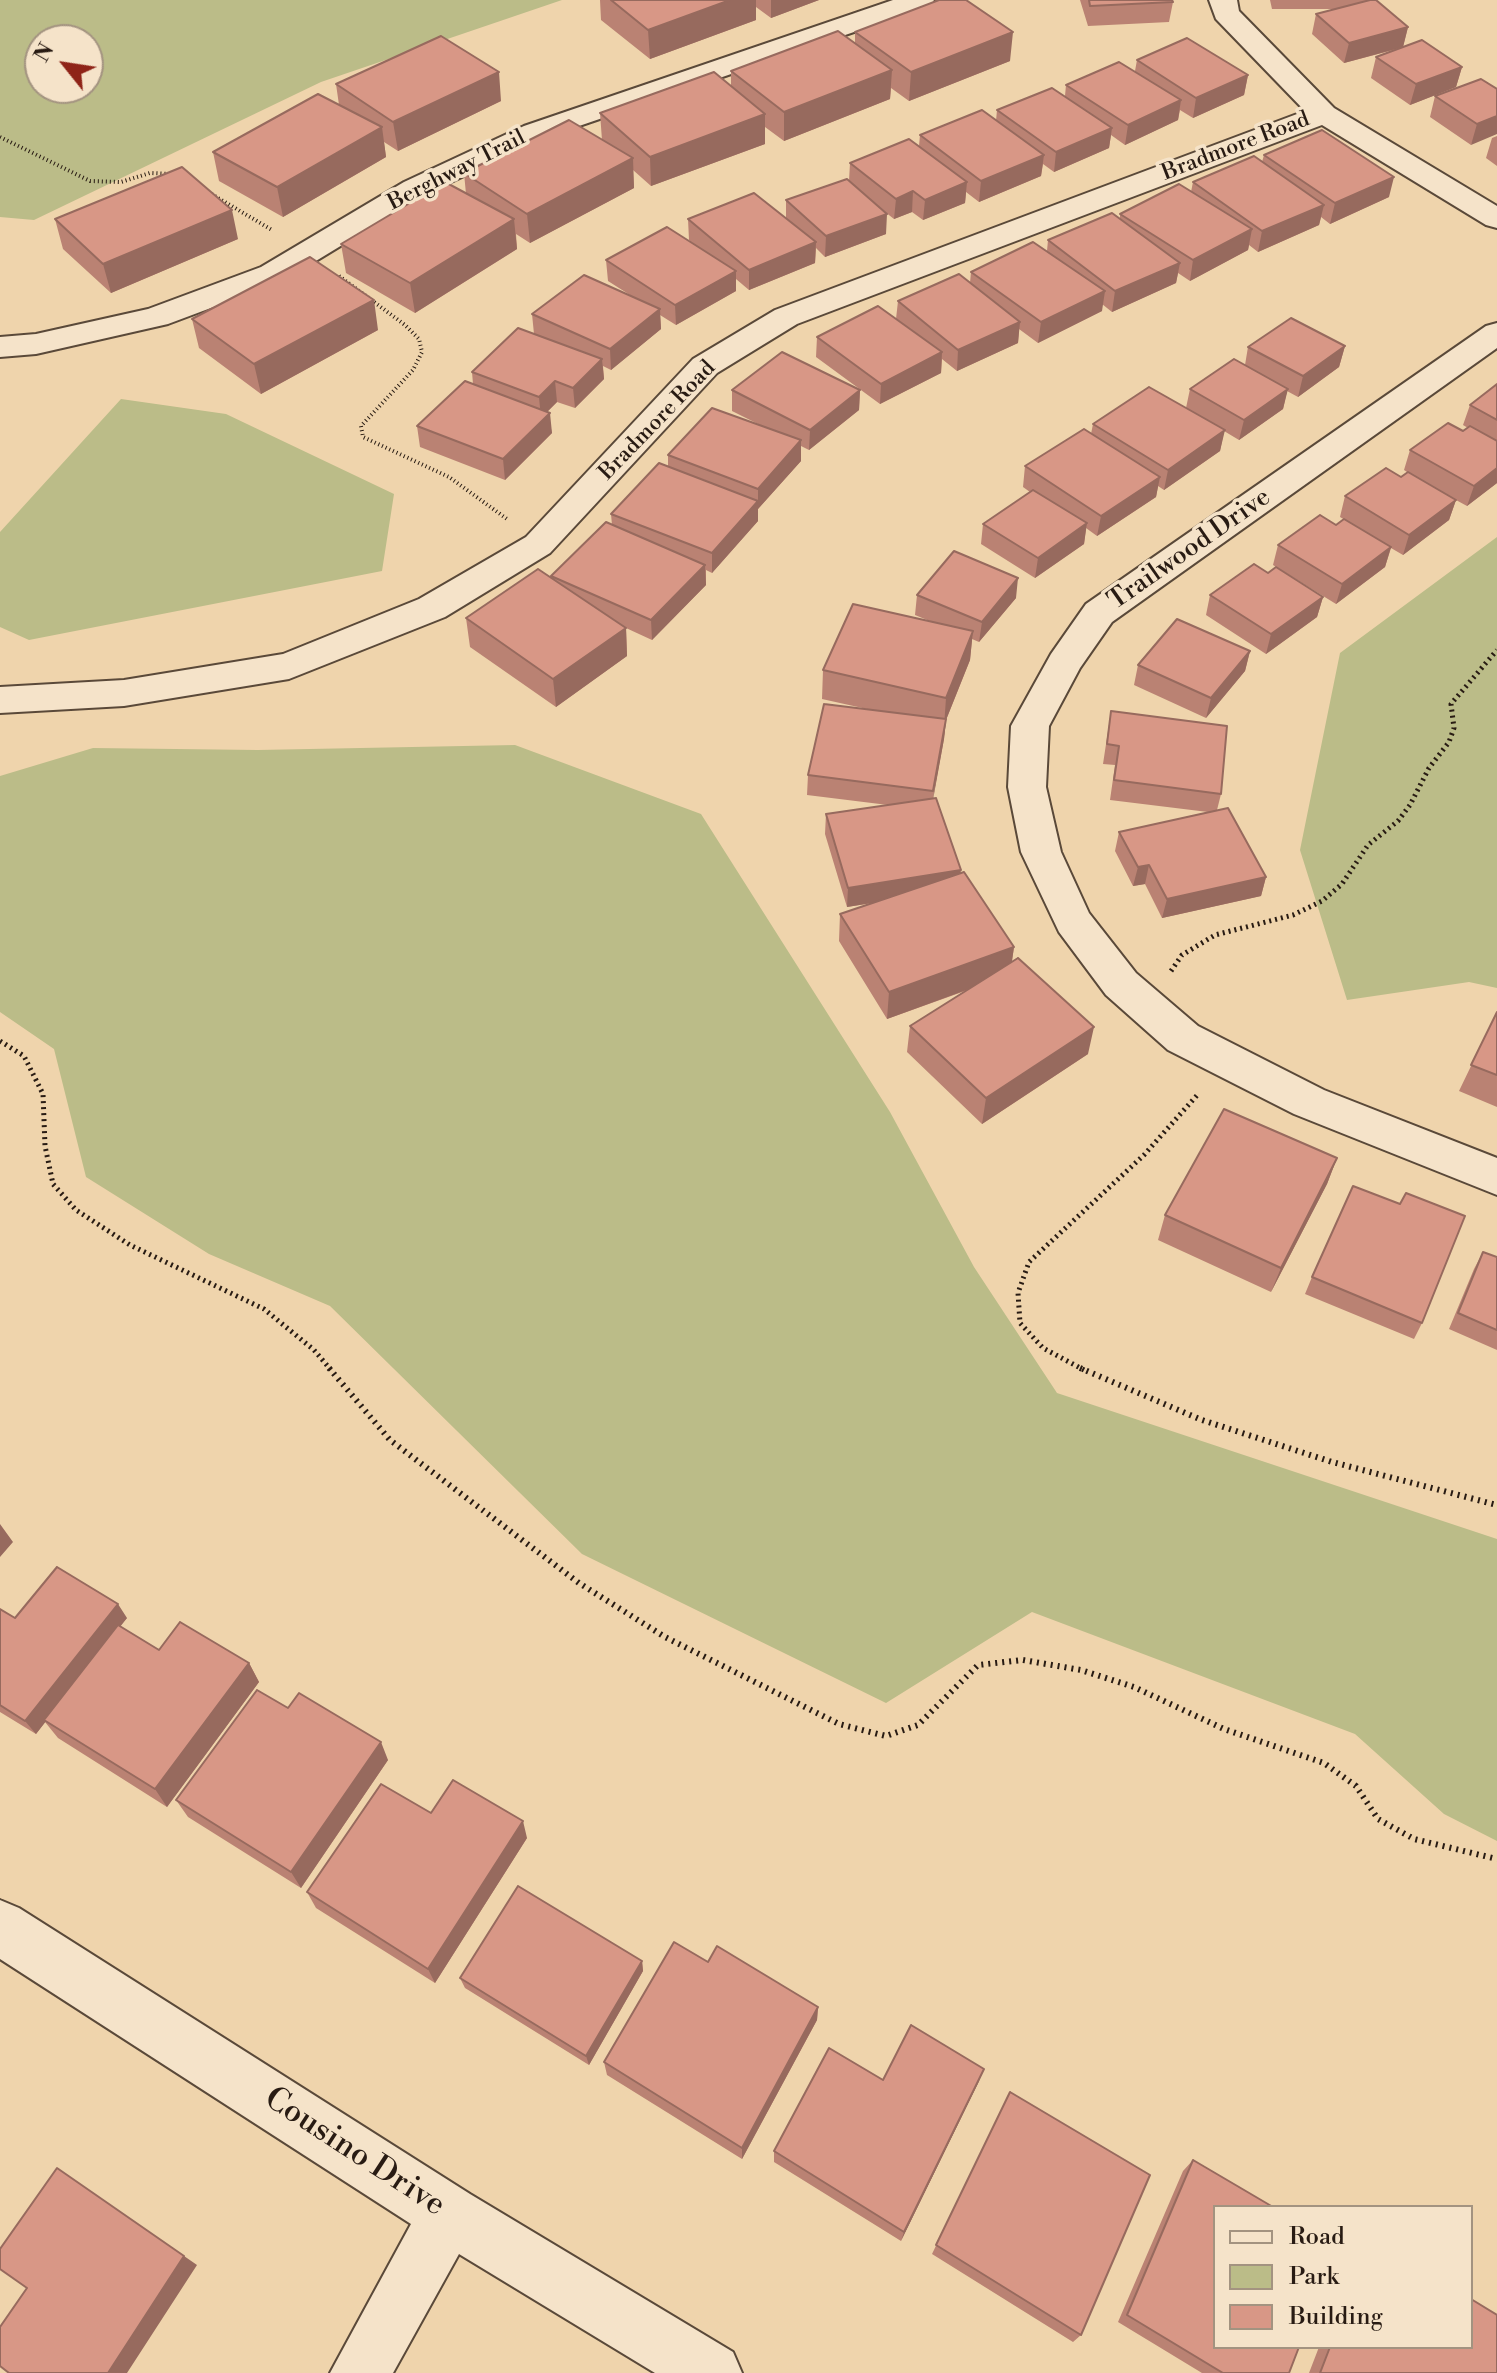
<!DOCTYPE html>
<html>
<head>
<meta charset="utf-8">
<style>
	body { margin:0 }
	#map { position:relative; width:1497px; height:2373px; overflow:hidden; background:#efd4ac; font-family:"Libre Bodoni",serif }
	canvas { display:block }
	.legend { position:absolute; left:1213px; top:2205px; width:260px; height:144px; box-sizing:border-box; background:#f5e3c9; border:2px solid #a39380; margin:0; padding:10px 14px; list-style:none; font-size:24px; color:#281b13 }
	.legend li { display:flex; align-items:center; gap:16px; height:40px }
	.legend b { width:40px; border:2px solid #a39380 }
	.north { position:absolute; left:24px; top:24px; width:80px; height:80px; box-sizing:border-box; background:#f5e3c9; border:2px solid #a39380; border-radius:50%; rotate:300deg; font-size:22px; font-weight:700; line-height:32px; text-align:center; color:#281b13 }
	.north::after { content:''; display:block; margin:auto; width:28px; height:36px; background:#8f2418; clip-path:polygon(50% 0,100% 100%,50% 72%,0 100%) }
</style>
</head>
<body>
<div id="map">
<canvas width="1497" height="2373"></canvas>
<ul class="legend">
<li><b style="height:10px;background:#f5e3c9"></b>Road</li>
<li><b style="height:22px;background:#bbbc88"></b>Park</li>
<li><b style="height:22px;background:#d89786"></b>Building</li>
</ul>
<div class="north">N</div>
</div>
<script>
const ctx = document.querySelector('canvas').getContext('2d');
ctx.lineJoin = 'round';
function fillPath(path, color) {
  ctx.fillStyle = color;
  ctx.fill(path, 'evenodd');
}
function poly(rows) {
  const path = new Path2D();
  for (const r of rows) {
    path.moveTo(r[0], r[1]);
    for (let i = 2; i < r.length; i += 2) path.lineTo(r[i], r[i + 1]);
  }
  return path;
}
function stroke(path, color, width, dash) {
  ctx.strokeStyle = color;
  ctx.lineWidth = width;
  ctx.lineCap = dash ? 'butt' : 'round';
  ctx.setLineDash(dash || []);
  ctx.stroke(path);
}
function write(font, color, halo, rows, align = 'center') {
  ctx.font = font + ' "Libre Bodoni",serif';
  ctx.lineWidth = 7;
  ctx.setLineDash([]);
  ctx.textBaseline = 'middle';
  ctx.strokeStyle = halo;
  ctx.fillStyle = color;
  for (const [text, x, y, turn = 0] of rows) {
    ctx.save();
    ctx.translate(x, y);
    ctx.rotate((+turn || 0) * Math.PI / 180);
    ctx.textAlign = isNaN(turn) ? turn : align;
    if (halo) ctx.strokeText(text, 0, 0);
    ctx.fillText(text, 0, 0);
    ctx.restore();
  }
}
fillPath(poly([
	[0,0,562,0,321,82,34,220,0,217],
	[40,40,88,40,88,88,40,88],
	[121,399,226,414,394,494,382,571,29,640,0,627,0,532],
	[1497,537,1497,988,1469,982,1347,1000,1300,850,1340,653],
	[515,745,701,814,890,1112,974,1267,1057,1393,1497,1539,1497,1841,1444,1814,1355,1734,1032,1612,886,1703,582,1554,330,1306,209,1254,86,1177,54,1049,0,1012,0,776,93,748,258,750]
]), '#bbbc88');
const minor = poly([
	[893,0,934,0,930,6,544,138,426,194,283,281,168,324,36,354,0,357,0,337,36,334,148,309,261,267,404,182,524,126,893,0],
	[1209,0,1237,0,1239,11,1334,108,1497,206,1497,228,1486,225,1322,125,797,324,717,373,550,553,445,617,289,679,124,706,0,713,0,687,124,680,283,654,419,599,526,537,693,359,775,310,1305,111,1216,19,1209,0],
	[1497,323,1497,348,1112,622,1080,668,1049,726,1046,787,1061,852,1089,913,1136,973,1198,1026,1324,1090,1497,1158,1497,1195,1294,1114,1168,1050,1106,995,1059,932,1021,852,1008,787,1011,726,1051,654,1086,604,1486,326,1497,323],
	[0,1900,19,1908,470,2194,733,2352,742,2373,655,2373,459,2254,393,2373,330,2373,411,2224,0,1959,0,1900]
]);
stroke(minor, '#5a4939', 4);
stroke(poly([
	[0,137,90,181,121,182,150,173,171,174],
	[208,192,272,230],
	[339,276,405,325,419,339,422,352,413,370,361,426,363,437,449,477,507,519]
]), '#281b13', 4, [1, 3]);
stroke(poly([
	[1171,971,1182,955,1215,935,1293,915,1322,901,1342,884,1368,845,1398,821,1410,805,1429,768,1449,742,1454,728,1451,704,1497,650],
	[0,1041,24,1056,43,1094,45,1146,53,1184,76,1210,130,1245,264,1309,314,1350,331,1370],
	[1084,1370,1043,1348,1020,1323,1018,1293,1029,1262,1144,1155,1199,1093]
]), '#281b13', 5, [2, 4]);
stroke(poly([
	[329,1368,390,1440,579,1583,665,1637,839,1724,886,1736,918,1725,978,1665,1023,1660,1081,1670,1134,1687,1224,1729,1324,1763,1356,1786,1378,1819,1414,1839,1497,1859],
	[1080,1368,1202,1420,1332,1462,1497,1505]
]), '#281b13', 6, [2, 5]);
fillPath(minor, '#f5e3c9');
fillPath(poly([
	[600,0,819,0,771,18,756,7,756,20,650,59,601,20],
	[1080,0,1172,0,1173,2,1169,22,1088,26],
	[1270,0,1368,0,1408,27,1403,47,1462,67,1456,87,1410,105,1371,78,1376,57,1401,48,1344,63,1312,34,1316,14,1336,9,1272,9],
	[855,32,1010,61,909,101,891,88,890,99,784,141,765,127,765,144,651,186,633,170,634,188,530,243,516,234,517,249,415,313,346,273,341,244,466,194,464,173,602,140,600,113,731,87,731,71,855,43],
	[1137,60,1248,75,1244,95,1193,118,1180,110,1178,120,1125,145,1111,135,1109,148,1054,172,1043,164,1041,176,979,202,966,192,965,203,923,220,912,212,894,219,875,204,886,234,825,257,816,248,815,263,749,290,736,279,736,291,676,325,660,315,661,329,611,370,603,366,604,379,575,408,557,402,547,412,552,433,505,480,420,447,417,426,473,384,472,372,534,334,532,314,630,295,608,281,606,260,696,246,689,240,688,219,786,219,786,200,849,181,850,163,919,146,920,135,996,121,997,110,1065,96,1066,85,1135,71],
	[336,84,501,101,398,151,384,142,386,157,283,217,219,181,213,152,339,105],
	[1497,89,1471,145,1430,117,1435,96],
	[1497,136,1497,166,1486,158,1492,138],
	[1264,155,1389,197,1330,224,1321,217,1319,225,1258,252,1249,245,1248,250,1190,281,1178,273,1176,283,1112,312,1102,304,1102,311,1038,343,1019,329,1018,343,957,371,942,359,941,373,880,404,816,357,817,337,896,319,898,301,970,283,971,272,1047,251,1048,240,1120,218,1120,214,1191,192,1193,182,1262,162],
	[55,219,238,239,111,293,63,249],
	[192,319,378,330,261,394,199,348],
	[1345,346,1339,367,1298,397,1287,391,1283,409,1239,440,1224,431,1220,451,1164,490,1158,486,1156,497,1097,536,1086,528,1084,544,1035,578,981,544,983,524,1030,492,1023,487,1025,466,1091,434,1093,424,1186,408,1190,389,1245,365,1248,347],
	[1497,384,1497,483,1467,506,1456,500,1449,520,1403,555,1391,548,1385,567,1336,604,1273,565,1278,545,1336,525,1352,524,1340,517,1345,496,1401,477,1407,472,1404,470,1410,450,1463,431,1468,428,1463,425,1470,405],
	[732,390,860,390,859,410,809,450,801,446,801,461,758,509,758,521,712,573,706,570,706,585,652,640,626,628,627,656,556,707,470,647,466,618,551,578,551,576,612,525,611,514,668,467,668,455,760,425,732,411],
	[1268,573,1323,597,1317,617,1266,654,1206,615,1210,595],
	[917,595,1016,598,979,642,972,639,970,660,946,720,944,739,933,798,960,873,1014,947,1012,961,1088,1054,982,1124,907,1052,910,1026,965,991,887,1019,839,941,840,914,872,903,847,907,825,834,826,814,888,805,807,795,808,775,867,709,822,699,823,670,932,622,915,615],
	[1250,651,1245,671,1206,718,1134,685,1138,665],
	[1111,711,1221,794,1217,810,1266,877,1261,896,1162,918,1145,884,1133,886,1115,851,1119,832,1208,812,1110,800,1115,765,1103,764],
	[1497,1012,1497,1107,1459,1091],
	[1337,1158,1327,1184,1271,1292,1158,1240,1165,1215],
	[1483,1252,1497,1257,1497,1350,1449,1329,1474,1269],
	[1312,1277,1422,1323,1414,1339,1305,1294],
	[0,1609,15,1618,127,1618,120,1626,159,1650,249,1663,259,1682,167,1807,58,1738,45,1722,36,1734,0,1712],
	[288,1708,388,1760,301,1888,188,1817,176,1800],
	[431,1813,527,1838,435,1983,316,1908,307,1892],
	[642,1961,643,1971,589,2065,465,1988,460,1978],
	[708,1962,818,2007,817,2020,742,2159,607,2075,604,2062],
	[883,2080,979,2081,901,2241,774,2162,774,2151],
	[1010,2092,1081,2335,1073,2342,932,2254],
	[1193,2160,1289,2373,1202,2373,1118,2322,1183,2171],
	[1319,2347,1471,2347,1497,2373,1309,2373]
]), '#ba8273');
fillPath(poly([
	[730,0,756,0,756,20,650,59,648,30],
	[771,0,819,0,771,18],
	[1408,27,1403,47,1344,63,1349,43],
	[1013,32,1010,61,909,101,911,72],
	[1462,67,1456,87,1410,105,1416,84],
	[892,70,890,99,784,141,784,112],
	[499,72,501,101,398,151,393,122],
	[1248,75,1244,95,1193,118,1196,98],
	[1181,100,1178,120,1125,145,1128,125],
	[765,114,765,144,651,186,650,157],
	[1497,116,1497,134,1471,145,1477,124],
	[382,127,386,157,283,217,277,187],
	[1112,128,1109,148,1054,172,1056,152],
	[1044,155,1041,176,979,202,981,181],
	[633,158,634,188,530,243,527,214],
	[1394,177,1389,197,1330,224,1335,203],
	[967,182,965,203,923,220,925,200],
	[913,191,912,212,894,219,896,199],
	[1324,205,1319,225,1258,252,1262,231],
	[232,210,238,239,111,293,103,264],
	[887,214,886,234,825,257,826,236],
	[514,219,517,249,415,313,410,283],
	[1252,229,1248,250,1190,281,1193,260],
	[816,242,815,263,749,290,749,270],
	[1180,263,1176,283,1112,312,1115,291],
	[736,271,736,291,676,325,675,305],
	[1105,291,1102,311,1038,343,1041,322],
	[374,300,378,330,261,394,254,364],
	[660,309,661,329,611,370,610,349],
	[1020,322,1018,343,957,371,958,350],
	[1345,346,1339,367,1298,397,1303,376],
	[942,352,941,373,880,404,881,384],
	[602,359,604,379,575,408,573,388],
	[555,381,557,402,541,418,539,397],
	[1288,389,1283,409,1239,440,1244,420],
	[860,390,859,410,809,450,810,430],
	[550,413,552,433,505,480,503,459],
	[1225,430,1220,451,1164,490,1168,470],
	[801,440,801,461,758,509,758,521,712,573,712,553,758,501,758,489],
	[1497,468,1497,483,1467,506,1474,486],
	[1160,477,1156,497,1097,536,1101,516],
	[1456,500,1449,520,1403,555,1409,535],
	[1087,523,1084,544,1035,578,1038,558],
	[1391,547,1385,567,1336,604,1342,584],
	[705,565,706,585,652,640,651,620],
	[1018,578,1016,598,979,642,982,622],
	[1323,597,1317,617,1266,654,1271,634],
	[626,628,627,656,556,707,553,679],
	[973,631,970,660,946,720,944,739,931,811,944,727,946,698],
	[1250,651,1245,671,1206,718,1211,698],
	[1149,865,1145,884,1133,886,1138,867],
	[961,870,958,889,847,907,848,888],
	[1266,877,1261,896,1162,918,1167,899],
	[1014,947,1010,974,887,1019,889,992],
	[1094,1027,1088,1054,982,1124,986,1098],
	[1337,1158,1327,1184,1271,1292,1281,1268],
	[0,1524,13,1542,0,1557],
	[118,1604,127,1618,36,1734,25,1721],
	[249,1663,259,1682,167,1807,155,1789],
	[381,1742,388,1760,301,1888,291,1872],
	[523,1821,527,1838,435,1983,428,1969],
	[642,1961,643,1971,589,2065,586,2056],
	[818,2007,817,2020,742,2159,742,2148],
	[984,2069,979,2081,901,2241,904,2232],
	[57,2168,197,2265,127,2373,108,2373]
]), '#976a5e');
const building = poly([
	[611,0,730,0,648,30,611,0],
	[939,0,966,0,1013,32,911,72,855,32,939,0],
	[1089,0,1172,0,1173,2,1090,6,1089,0],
	[1370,0,1376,0,1408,27,1349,43,1316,14,1370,0],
	[838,31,892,70,784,112,731,71,838,31],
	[441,36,499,72,393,122,336,84,441,36],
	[1187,38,1248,75,1196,98,1137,60,1187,38],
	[1422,40,1462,67,1416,84,1376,57,1422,40],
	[1119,62,1181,100,1128,125,1066,85,1119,62],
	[714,72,765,114,650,157,600,113,714,72],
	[1481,79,1497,89,1497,116,1477,124,1435,96,1481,79],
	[1052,88,1112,128,1056,152,997,110,1052,88],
	[318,94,382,127,277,187,213,152,318,94],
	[982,110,1044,155,981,181,920,135,982,110],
	[569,120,633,158,527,214,464,173,569,120],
	[1322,130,1394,177,1335,203,1264,155,1322,130],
	[909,139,967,182,925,200,913,191,896,199,850,163,909,139],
	[1254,156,1324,205,1262,231,1193,182,1254,156],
	[182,167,232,210,103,264,55,219,182,167],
	[847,179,887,214,826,236,786,200,847,179],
	[445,182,514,219,410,283,341,244,445,182],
	[1179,184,1252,229,1193,260,1120,214,1179,184],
	[754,193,816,242,749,270,688,219,754,193],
	[1112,213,1180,263,1115,291,1048,240,1112,213],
	[667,227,736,271,675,305,606,260,667,227],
	[1033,242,1105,291,1041,322,971,272,1033,242],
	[310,257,374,300,254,364,192,319,310,257],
	[959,274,1020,322,958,350,898,301,959,274],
	[584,275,660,309,610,349,532,314,584,275],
	[878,306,942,352,881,384,817,337,878,306],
	[1291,318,1345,346,1303,376,1248,347,1291,318],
	[518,328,602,359,573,388,555,381,539,397,472,372,518,328],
	[782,352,860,390,810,430,732,390,782,352],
	[1234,359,1288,389,1244,420,1190,389,1234,359],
	[465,381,550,413,503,459,417,426,465,381],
	[1497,384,1497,420,1470,405,1497,384],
	[1149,387,1225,430,1168,470,1093,424,1149,387],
	[712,408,801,440,758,489,668,455,712,408],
	[1448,423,1463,431,1470,426,1497,441,1497,468,1474,486,1410,450,1448,423],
	[1084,429,1160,477,1101,516,1025,466,1084,429],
	[659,463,758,501,712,553,611,514,659,463],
	[1386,468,1401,477,1408,472,1456,500,1409,535,1345,496,1386,468],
	[1033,490,1087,523,1038,558,983,524,1033,490],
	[1320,515,1336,525,1344,519,1391,547,1342,584,1278,545,1320,515],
	[606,522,705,565,651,620,551,576,606,522],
	[954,551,1018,578,982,622,917,595,954,551],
	[1254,564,1268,573,1276,567,1323,597,1271,634,1210,595,1254,564],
	[538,569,626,628,553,679,466,618,538,569],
	[853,604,973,631,946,698,823,670,853,604],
	[1177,619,1250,651,1211,698,1138,665,1177,619],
	[824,704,946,719,933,791,808,775,824,704],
	[1111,711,1227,726,1221,794,1114,780,1119,746,1107,744,1111,711],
	[936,798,961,870,848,888,826,814,936,798],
	[1228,808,1266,877,1167,899,1149,865,1138,867,1119,832,1228,808],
	[964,872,1014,947,889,992,840,914,964,872],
	[1018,958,1094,1027,986,1098,910,1026,1018,958],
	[1497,1012,1497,1075,1471,1065,1497,1012],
	[1224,1109,1337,1158,1281,1268,1165,1215,1224,1109],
	[1353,1186,1400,1204,1406,1193,1465,1216,1422,1323,1312,1277,1353,1186],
	[1483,1252,1497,1257,1497,1330,1458,1313,1483,1252],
	[57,1567,118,1604,25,1721,0,1705,0,1609,15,1618,57,1567],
	[180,1622,249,1663,155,1789,44,1720,118,1625,159,1650,180,1622],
	[257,1690,288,1708,299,1693,381,1742,291,1872,176,1800,257,1690],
	[453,1780,523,1821,428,1969,307,1892,381,1784,431,1813,453,1780],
	[518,1886,642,1961,586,2056,460,1978,518,1886],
	[674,1942,708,1962,717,1946,818,2007,742,2148,604,2062,674,1942],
	[911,2025,984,2069,904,2232,774,2151,829,2048,883,2080,911,2025],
	[1010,2092,1150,2175,1081,2335,936,2245,1010,2092],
	[1193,2160,1273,2207,1215,2207,1215,2347,1299,2347,1289,2373,1223,2373,1127,2315,1193,2160],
	[57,2168,184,2256,108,2373,9,2373,0,2366,0,2327,27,2288,0,2269,0,2249,57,2168],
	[1471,2299,1497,2315,1497,2373,1320,2373,1330,2347,1471,2347,1471,2299]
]);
fillPath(building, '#d89786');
stroke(building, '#976a5e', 2);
write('22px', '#281b13', '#f5e3c9', [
	["Bradmore Road",1236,147,-21],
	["Berghway Trail",457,171,-27],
	["Bradmore Road",658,421,-46]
]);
write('26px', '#281b13', '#f5e3c9', [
	["Trailwood Drive",1190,550,-35]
]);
write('32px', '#281b13', '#f5e3c9', [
	["Cousino Drive",354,2153,33]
]);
</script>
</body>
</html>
